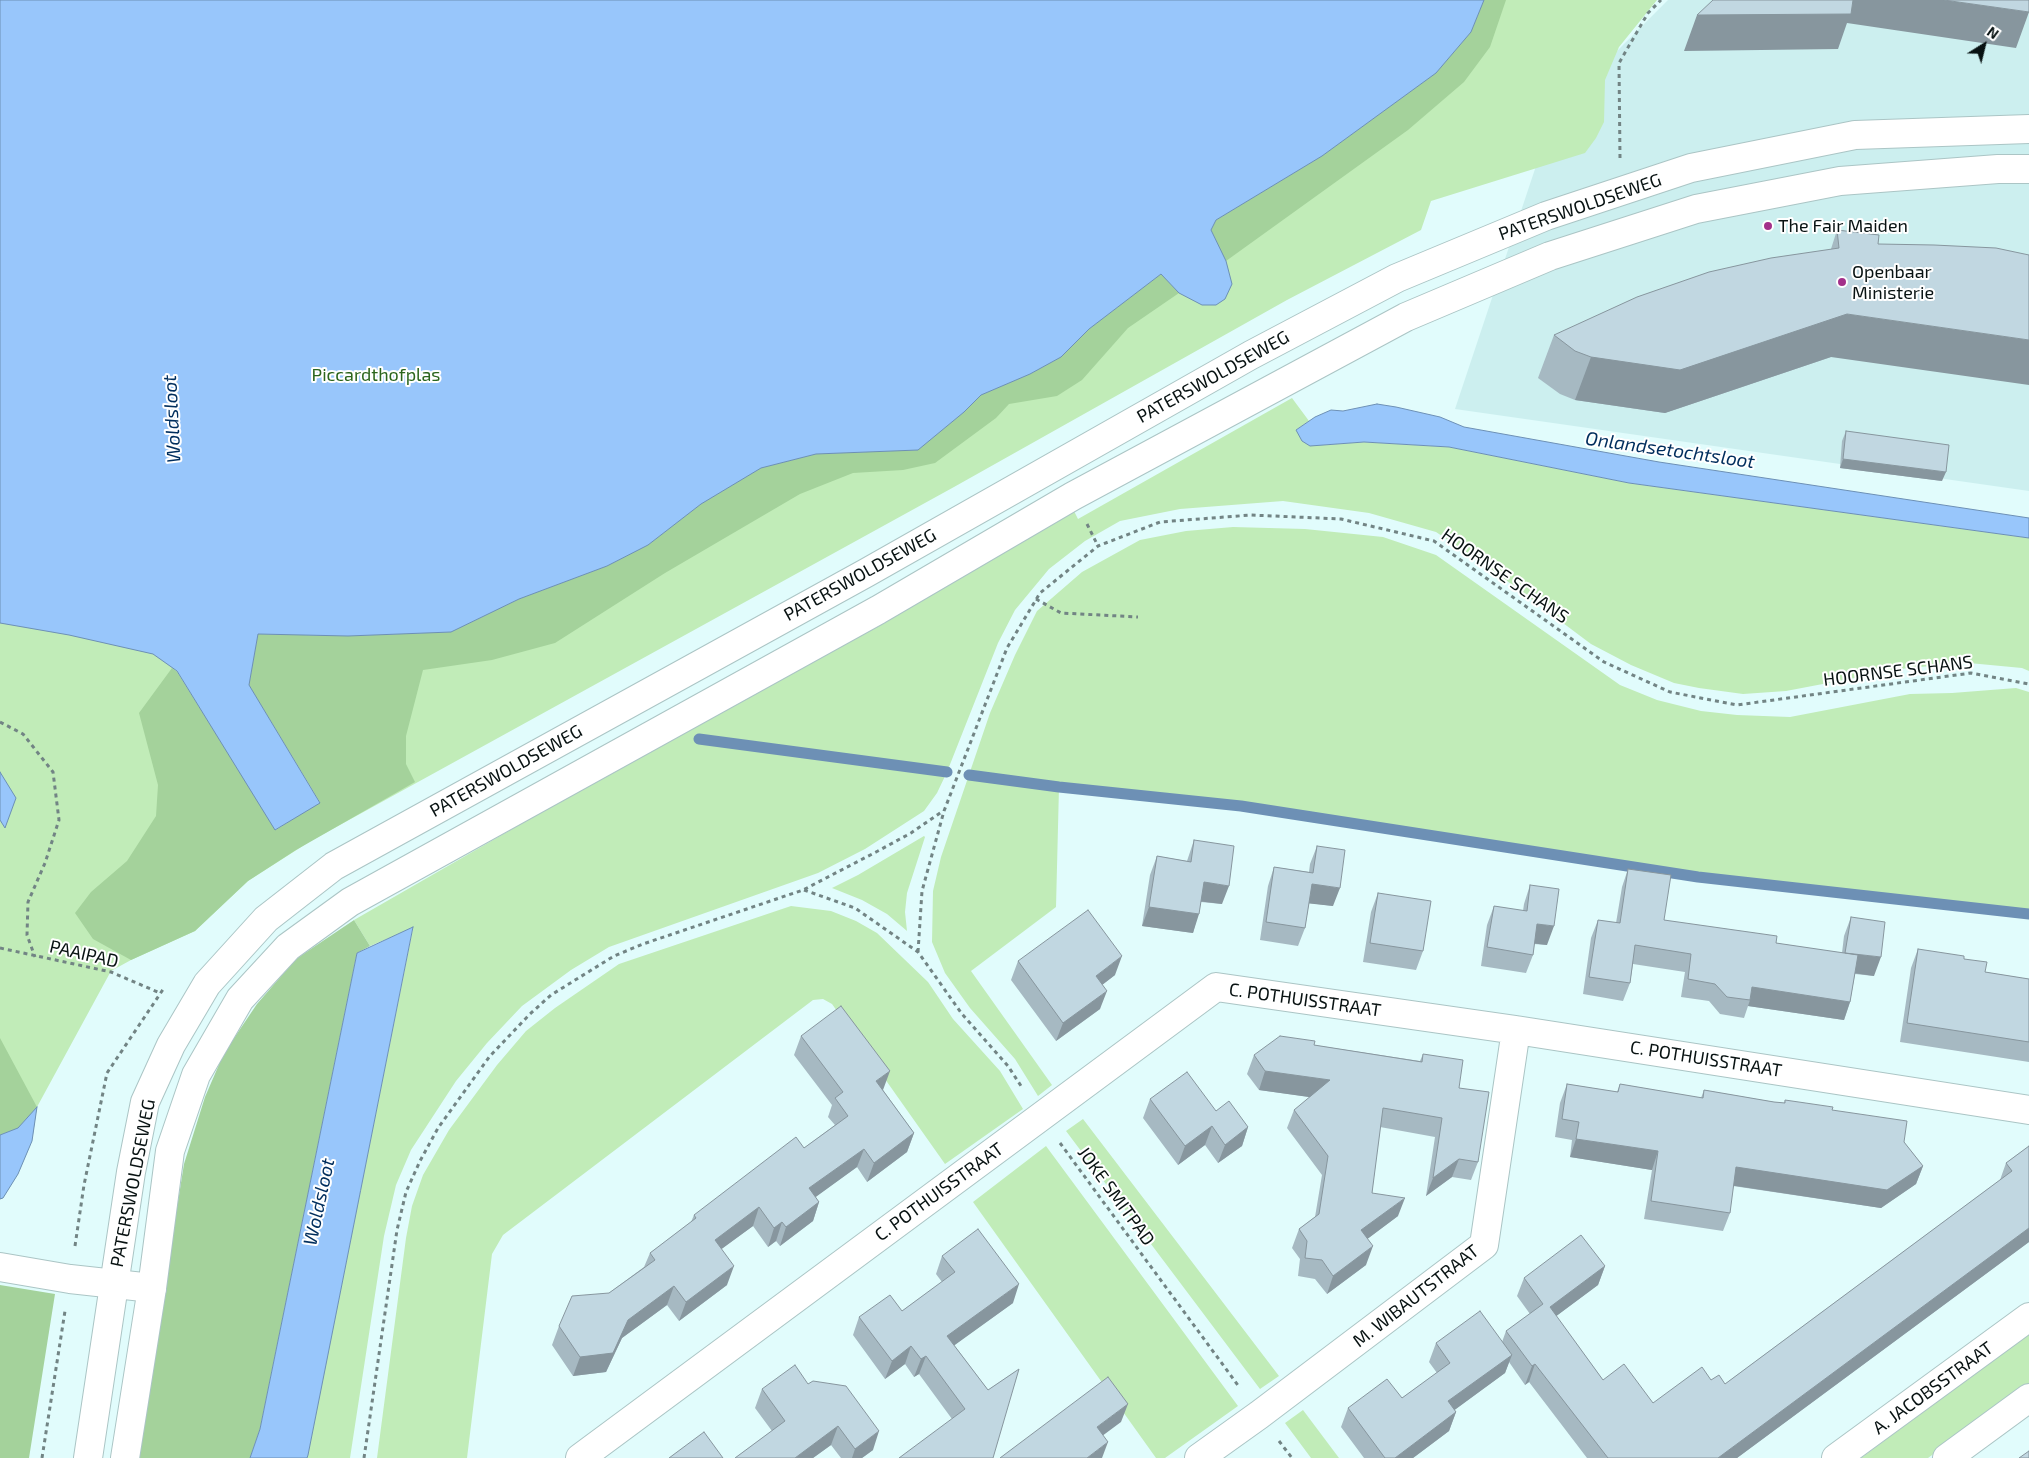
<!DOCTYPE html>
<html>
<head>
<meta charset="utf-8">
<style>
	body { margin:0 }
	#map { position:relative; width:2029px; height:1458px; overflow:hidden; background:#e1fcfc; font-family:"Exo 2",sans-serif }
	canvas { display:block }
	.north { position:absolute; left:1959px; top:20px; width:50px; height:50px; -webkit-text-stroke:4px #fff; paint-order:stroke; rotate:36deg; font-size:14px; font-weight:700; line-height:20px; text-align:center; color:#081212 }
	.north::after { content:''; display:block; margin:auto; width:18px; height:22px; background:#081212; clip-path:polygon(50% 0,100% 100%,50% 72%,0 100%) }
</style>
</head>
<body>
<div id="map">
<canvas width="2029" height="1458"></canvas>
<div class="north">N</div>
</div>
<script>
const ctx = document.querySelector('canvas').getContext('2d');
ctx.lineJoin = 'round';
function fillPath(path, color) {
  ctx.fillStyle = color;
  ctx.fill(path, 'evenodd');
}
function poly(rows) {
  const path = new Path2D();
  for (const r of rows) {
    path.moveTo(r[0], r[1]);
    for (let i = 2; i < r.length; i += 2) path.lineTo(r[i], r[i + 1]);
  }
  return path;
}
function stroke(path, color, width, dash) {
  ctx.strokeStyle = color;
  ctx.lineWidth = width;
  ctx.lineCap = dash ? 'butt' : 'round';
  ctx.setLineDash(dash || []);
  ctx.stroke(path);
}
function write(font, color, halo, rows, align = 'center') {
  ctx.font = font + ' "Exo 2",sans-serif';
  ctx.lineWidth = 4;
  ctx.setLineDash([]);
  ctx.textBaseline = 'middle';
  ctx.strokeStyle = halo;
  ctx.fillStyle = color;
  for (const [text, x, y, turn = 0] of rows) {
    ctx.save();
    ctx.translate(x, y);
    ctx.rotate((+turn || 0) * Math.PI / 180);
    ctx.textAlign = isNaN(turn) ? turn : align;
    if (halo) ctx.strokeText(text, 0, 0);
    ctx.fillText(text, 0, 0);
    ctx.restore();
  }
}
fillPath(poly([
	[1668,0,2029,0,2029,491,1455,409,1553,115]
]), '#ccefef');
fillPath(poly([
	[0,0,1657,0,1619,47,1605,80,1604,122,1596,138,1585,153,1431,201,1421,230,1287,300,954,487,309,842,248,881,195,931,131,960,111,971,37,1107,32,1141,18,1174,3,1198,0,1199],
	[1292,398,1309,421,1296,430,1323,445,1364,442,1449,447,1629,483,2029,538,2029,671,2022,668,1969,663,1907,668,1786,691,1743,694,1699,688,1674,683,1631,665,1591,644,1491,569,1436,532,1369,513,1283,501,1180,509,1120,521,1085,541,1049,569,1015,610,998,643,947,772,937,793,924,811,865,849,818,873,609,947,571,970,522,1006,487,1043,456,1081,411,1150,396,1185,384,1236,350,1458,307,1458,413,928,370,946,354,920,1072,507,1078,519],
	[1233,527,1305,529,1383,537,1436,555,1620,685,1657,700,1701,711,1737,715,1790,717,1910,694,1952,693,2016,688,2029,692,2029,914,1698,877,1241,806,1059,787,1056,907,971,971,1052,1085,1038,1096,1015,1059,970,1008,945,973,932,942,933,891,941,857,990,713,1015,655,1037,611,1082,572,1140,540,1186,531],
	[924,836,925,837,907,893,905,912,907,931,887,914,862,900,832,888,858,875],
	[791,906,831,911,856,921,877,933,928,982,953,1019,1000,1071,1023,1109,945,1164,832,1004,823,999,813,1000,503,1235,492,1254,467,1458,377,1458,406,1238,412,1206,423,1175,449,1130,497,1065,526,1031,555,1008,619,964],
	[1083,1119,1279,1376,1260,1389,1066,1131],
	[1046,1146,1238,1406,1165,1458,1156,1458,973,1202],
	[2029,1334,2029,1384,1928,1458,1861,1458],
	[1303,1410,1339,1458,1311,1458,1285,1423]
]), '#c1ecb8');
fillPath(poly([
	[1484,0,1506,0,1490,47,1464,82,1408,130,1226,261,1211,230,1216,220,1322,156,1436,73,1471,32],
	[1161,274,1179,293,1128,328,1082,380,1057,396,1009,404,996,418,935,463,903,470,853,473,800,494,665,573,555,643,492,660,423,670,406,736,406,764,415,782,296,850,248,881,195,931,131,960,93,939,75,913,91,892,127,861,156,816,158,785,139,713,172,668,177,672,276,830,320,802,249,685,258,634,348,636,451,632,519,599,607,566,648,545,701,504,761,468,816,454,918,450,964,412,981,395,1030,374,1061,357,1089,329],
	[354,920,370,946,357,953,260,1429,250,1458,137,1458,184,1164,205,1097,224,1053,257,1004,296,959],
	[0,1038,37,1107,18,1128,0,1135],
	[0,1285,55,1294,29,1458,0,1458]
]), '#a4d29b');
const water = poly([
	[0,0,1484,0,1471,32,1436,73,1322,156,1216,220,1211,230,1226,261,1232,284,1225,299,1216,305,1202,305,1179,293,1161,274,1089,329,1061,357,1030,374,981,395,964,412,918,450,816,454,761,468,701,504,648,545,607,566,519,599,451,632,348,636,258,634,249,685,320,803,275,830,177,671,153,654,69,635,0,623,0,0],
	[1377,404,1396,407,1440,417,1464,427,1659,462,2029,518,2029,538,1629,483,1449,447,1364,442,1310,446,1302,441,1296,430,1315,417,1331,410,1343,411,1377,404],
	[0,772,16,798,5,828,0,820,0,772],
	[413,927,308,1455,307,1458,250,1458,260,1429,357,953,413,927],
	[37,1107,32,1141,18,1174,3,1198,0,1199,0,1135,18,1128,37,1107]
]);
fillPath(water, '#98c6fb');
stroke(water, '#6d90b5', 1);
stroke(poly([
	[699,739,947,772],
	[969,775,1059,787,1241,806,1698,877,2029,914]
]), '#6d90b5', 11);
const street = poly([
	[0,1267,70,1279,152,1288],
	[580,1458,1216,987,1516,1030,2029,1110],
	[1199,1458,1259,1415,1484,1245,1516,1030],
	[1836,1458,2029,1317],
	[1947,1458,2029,1398]
]);
const secondary = poly([
	[88,1458,131,1172,145,1102,171,1045,207,984,266,919,334,866,866,573,1251,355,1397,278,1546,216,1691,168,1855,135,2029,129],
	[125,1458,152,1288,170,1151,196,1075,240,999,288,947,350,902,878,610,1073,496,1406,317,1550,256,1696,209,1840,181,1998,169,2029,169]
]);
stroke(street, '#abc5c5', 30);
stroke(secondary, '#abc5c5', 30);
stroke(poly([
	[1620,158,1619,63,1648,13,1661,0],
	[1087,524,1098,546],
	[1036,599,1061,613,1138,617],
	[0,722,23,734,53,772,59,820,45,863,28,902,27,935,35,957],
	[804,890,855,908,918,952,962,1014,1008,1066,1023,1089],
	[0,948,111,972,160,993],
	[918,952,922,891,944,811,1007,648,1040,593,1098,546,1160,522,1251,515,1341,519,1434,541,1604,662,1670,692,1737,705,1971,673,2029,684],
	[1060,1143,1240,1388],
	[75,1246,84,1185,107,1073,164,988],
	[1279,1441,1292,1458],
	[42,1458,65,1311],
	[364,1458,397,1230,406,1192,420,1161,438,1128,490,1056,530,1014,551,995,614,956,643,944,803,890,876,852,911,833,943,811]
]), '#728484', 3, [4, 4]);
stroke(street, '#fff', 28);
stroke(secondary, '#fff', 28);
fillPath(poly([
	[1837,230,1879,235,1831,357,1665,413,1575,400,1560,394,1538,378,1554,335,1831,249],
	[1846,431,1942,481,1840,468,1842,441],
	[1194,840,1222,904,1201,902,1193,933,1142,926,1150,875,1157,856,1187,861],
	[1317,846,1333,906,1309,903,1305,928,1298,946,1260,940,1268,886,1274,867,1309,872,1310,864],
	[1628,869,1664,920,1776,943,1842,953,1844,936,1851,917,1874,976,1855,974,1850,1002,1844,1020,1748,1006,1744,1018,1720,1014,1709,1001,1681,997,1685,972,1633,964,1630,983,1623,1001,1583,994,1591,938,1598,920,1616,923,1622,887],
	[1530,885,1547,945,1534,944,1533,955,1526,973,1481,966,1487,925,1494,906,1523,911,1524,904],
	[1378,893,1423,951,1416,970,1363,962,1371,912],
	[1918,949,1964,959,1985,972,2029,979,2029,1062,1900,1042,1911,968],
	[1018,961,1115,975,1102,985,1100,1009,1056,1041,1011,980],
	[801,1036,883,1090,914,1133,907,1152,867,1182,857,1167,815,1197,819,1202,813,1221,780,1246,776,1241,768,1247,753,1226,721,1249,727,1285,679,1321,667,1305,622,1338,606,1372,573,1376,552,1345,559,1326,609,1293,644,1267,650,1253,691,1222,694,1215,804,1148,835,1125,828,1117,832,1105,794,1055],
	[1314,1045,1420,1061,1423,1054,1459,1088,1478,1162,1471,1180,1452,1177,1426,1196,1435,1137,1380,1127,1372,1193,1398,1216,1367,1239,1366,1265,1327,1294,1315,1279,1298,1276,1300,1259,1292,1248,1299,1229,1315,1217,1322,1175,1287,1128,1294,1110,1310,1097,1259,1090,1247,1074,1254,1055],
	[1567,1084,1617,1092,1620,1084,1701,1098,1704,1090,1774,1102,1784,1103,1785,1100,1832,1110,1904,1142,1923,1166,1916,1184,1881,1208,1733,1186,1730,1213,1723,1231,1644,1219,1652,1170,1570,1157,1572,1140,1555,1137,1560,1103],
	[1150,1099,1216,1111,1248,1127,1242,1146,1218,1163,1205,1145,1178,1165,1143,1118],
	[2029,1146,2029,1242,1737,1458,1587,1458,1529,1382,1525,1385,1509,1362,1505,1373,1454,1410,1456,1412,1449,1431,1413,1458,1364,1458,1341,1427,1348,1408,1402,1398,1437,1373,1429,1362,1436,1343,1502,1342,1506,1331,1530,1314,1517,1296,1524,1278,1605,1266,1598,1285,1556,1316,1603,1380,1653,1403,1711,1380,1725,1384,2000,1180,2006,1163],
	[942,1256,1013,1303,954,1345,988,1390,1019,1369,952,1419,919,1374,914,1377,905,1364,885,1379,853,1335,859,1317,902,1311,942,1282,936,1274],
	[808,1384,873,1450,862,1458,841,1458,831,1445,813,1458,735,1458,772,1431,755,1408,762,1389]
]), '#a6b9c2');
fillPath(poly([
	[1850,0,1944,0,2029,12,2016,48,1847,23,1838,49,1684,51,1697,15],
	[1847,314,2029,340,2029,385,1831,357,1665,413,1575,400,1591,357],
	[1843,459,1946,472,1942,481,1840,468],
	[1204,882,1229,886,1222,904,1197,901],
	[1312,884,1340,888,1333,906,1305,903],
	[1149,907,1199,914,1193,933,1142,926],
	[1537,924,1554,926,1547,945,1530,943],
	[1845,953,1881,957,1874,976,1839,971],
	[1122,956,1115,975,1089,995,1096,976],
	[1752,987,1850,1002,1844,1020,1748,1006,1750,1000],
	[1107,991,1100,1009,1056,1041,1063,1023],
	[890,1071,883,1090,869,1100,876,1081],
	[1265,1071,1330,1080,1323,1099,1259,1090],
	[1212,1126,1205,1145,1178,1165,1185,1146],
	[1248,1127,1242,1146,1218,1163,1225,1145],
	[914,1133,907,1152,867,1182,874,1163],
	[1576,1139,1658,1151,1652,1170,1570,1157],
	[864,1149,857,1167,802,1207,809,1188],
	[1459,1159,1452,1177,1426,1196,1433,1178],
	[1923,1166,1916,1184,1881,1208,1729,1185,1736,1167],
	[1405,1198,1398,1216,1354,1249,1361,1230],
	[819,1202,813,1221,780,1246,786,1227],
	[759,1207,753,1226,708,1259,715,1240],
	[782,1222,776,1241,768,1247,774,1228],
	[2029,1228,2029,1242,1737,1458,1718,1458],
	[1373,1246,1366,1265,1327,1294,1333,1276],
	[734,1266,727,1285,679,1321,686,1302],
	[1605,1266,1598,1285,1543,1326,1550,1307],
	[1019,1284,1013,1303,941,1355,947,1336],
	[674,1286,667,1305,622,1338,606,1372,573,1376,580,1357,628,1320],
	[911,1346,905,1364,885,1379,892,1361],
	[1512,1355,1505,1373,1441,1420,1448,1401],
	[926,1356,919,1374,914,1377,921,1359],
	[1535,1364,1529,1382,1525,1385,1532,1366],
	[1128,1404,1121,1422,1090,1445,1097,1427],
	[1456,1412,1449,1431,1413,1458,1395,1458],
	[838,1426,831,1445,813,1458,795,1458],
	[879,1431,873,1450,862,1458,852,1458,855,1449],
	[1108,1442,1102,1458,1087,1458]
]), '#87969e');
const building = poly([
	[1713,0,1853,0,1851,14,1697,15,1713,0],
	[1944,0,2029,0,2029,12,1944,0],
	[1837,230,1879,235,1878,244,1934,245,1996,248,2029,255,2029,340,1847,314,1680,370,1591,357,1575,351,1554,335,1637,297,1709,272,1771,258,1839,248,1837,230],
	[1846,431,1949,445,1946,472,1843,459,1846,431],
	[1194,840,1234,846,1229,886,1204,882,1199,914,1149,907,1157,856,1191,862,1194,840],
	[1317,846,1345,850,1340,888,1312,884,1305,928,1266,922,1274,867,1313,873,1317,846],
	[1628,869,1671,875,1664,920,1777,936,1776,943,1858,955,1850,1002,1752,987,1750,1000,1727,997,1715,984,1688,979,1691,954,1635,945,1630,983,1589,977,1598,920,1620,923,1628,869],
	[1530,885,1559,889,1554,926,1537,924,1533,955,1487,947,1494,906,1527,911,1530,885],
	[1378,893,1431,901,1423,951,1370,943,1378,893],
	[1088,910,1122,956,1096,976,1107,991,1063,1023,1018,961,1088,910],
	[1851,917,1885,922,1881,957,1845,953,1851,917],
	[1918,949,1964,956,1964,959,1987,962,1985,972,2029,979,2029,1042,1907,1023,1918,949],
	[841,1006,890,1071,876,1081,914,1133,874,1163,864,1149,809,1188,819,1202,786,1227,782,1222,774,1228,759,1207,715,1240,734,1266,686,1302,674,1286,628,1320,613,1353,580,1357,559,1326,572,1296,609,1293,655,1260,650,1253,696,1218,694,1215,796,1137,804,1148,848,1116,835,1098,843,1092,801,1036,841,1006],
	[1280,1036,1315,1041,1314,1045,1422,1062,1423,1054,1463,1060,1459,1088,1489,1092,1478,1162,1459,1159,1433,1178,1442,1118,1383,1108,1372,1193,1405,1198,1361,1230,1373,1246,1333,1276,1322,1260,1305,1258,1307,1241,1299,1229,1319,1214,1328,1156,1294,1110,1330,1080,1265,1071,1254,1055,1280,1036],
	[1187,1072,1216,1111,1229,1101,1248,1127,1225,1145,1212,1126,1185,1146,1150,1099,1187,1072],
	[1567,1084,1618,1092,1620,1084,1703,1098,1704,1090,1774,1102,1785,1103,1785,1100,1833,1107,1832,1110,1907,1121,1904,1142,1923,1166,1887,1190,1736,1167,1730,1213,1651,1201,1658,1151,1576,1139,1579,1122,1562,1119,1567,1084],
	[2029,1146,2029,1228,1718,1458,1608,1458,1535,1364,1532,1366,1506,1331,1543,1304,1524,1278,1581,1235,1605,1266,1550,1307,1603,1380,1624,1364,1653,1403,1702,1367,1711,1380,1719,1375,1725,1384,2012,1171,2006,1163,2029,1146],
	[978,1229,1019,1284,947,1336,988,1390,1019,1369,993,1458,899,1458,965,1409,926,1356,921,1359,911,1346,892,1361,859,1317,890,1295,902,1311,955,1272,942,1256,978,1229],
	[1480,1311,1512,1355,1448,1401,1456,1412,1395,1458,1385,1458,1348,1408,1387,1379,1402,1398,1450,1363,1436,1343,1480,1311],
	[795,1365,808,1384,813,1381,846,1386,879,1431,855,1449,838,1426,795,1458,735,1458,785,1421,762,1389,795,1365],
	[1108,1377,1128,1404,1097,1427,1108,1442,1087,1458,1000,1458,1108,1377],
	[704,1432,723,1458,669,1458,704,1432],
	[2029,1451,2029,1458,2019,1458,2029,1451]
]);
fillPath(building, '#c1d7e1');
stroke(building, '#87969e', 1);
for (const [x, y, r, color] of [
	[1768,226,5,"#a3308a"],
	[1842,282,5,"#a3308a"]
]) {
  const dot = new Path2D();
  dot.arc(x, y, r, 0, 2 * Math.PI);
  ctx.fillStyle = color;
  ctx.fill(dot);
  stroke(dot, '#fff', 2);
}
write('18px', '#081212', '#fff', [
	["PATERSWOLDSEWEG",1580,207,-19],
	["PATERSWOLDSEWEG",1213,377,-29],
	["PATERSWOLDSEWEG",860,575,-29],
	["HOORNSE SCHANS",1505,576,35],
	["HOORNSE SCHANS",1898,671,-7],
	["PATERSWOLDSEWEG",506,771,-29],
	["PAAIPAD",84,954,13],
	["C. POTHUISSTRAAT",1305,1000,8],
	["C. POTHUISSTRAAT",1706,1059,9],
	["PATERSWOLDSEWEG",133,1183,-79],
	["C. POTHUISSTRAAT",939,1192,-36],
	["JOKE SMITPAD",1116,1196,54],
	["M. WIBAUTSTRAAT",1416,1296,-38],
	["A. JACOBSSTRAAT",1933,1388,-36]
]);
write('18px', '#081212', '#fff', [
	["The Fair Maiden",1778,226],
	["Openbaar",1852,272],
	["Ministerie",1852,293]
], 'left');
write('18px', '#2b651d', '#fff', [
	["Piccardthofplas",376,375]
]);
write('italic 19px', '#002e5d', '#fff', [
	["Woldsloot",172,419,-93],
	["Onlandsetochtsloot",1670,450,8],
	["Woldsloot",319,1202,-78]
]);
</script>
</body>
</html>
